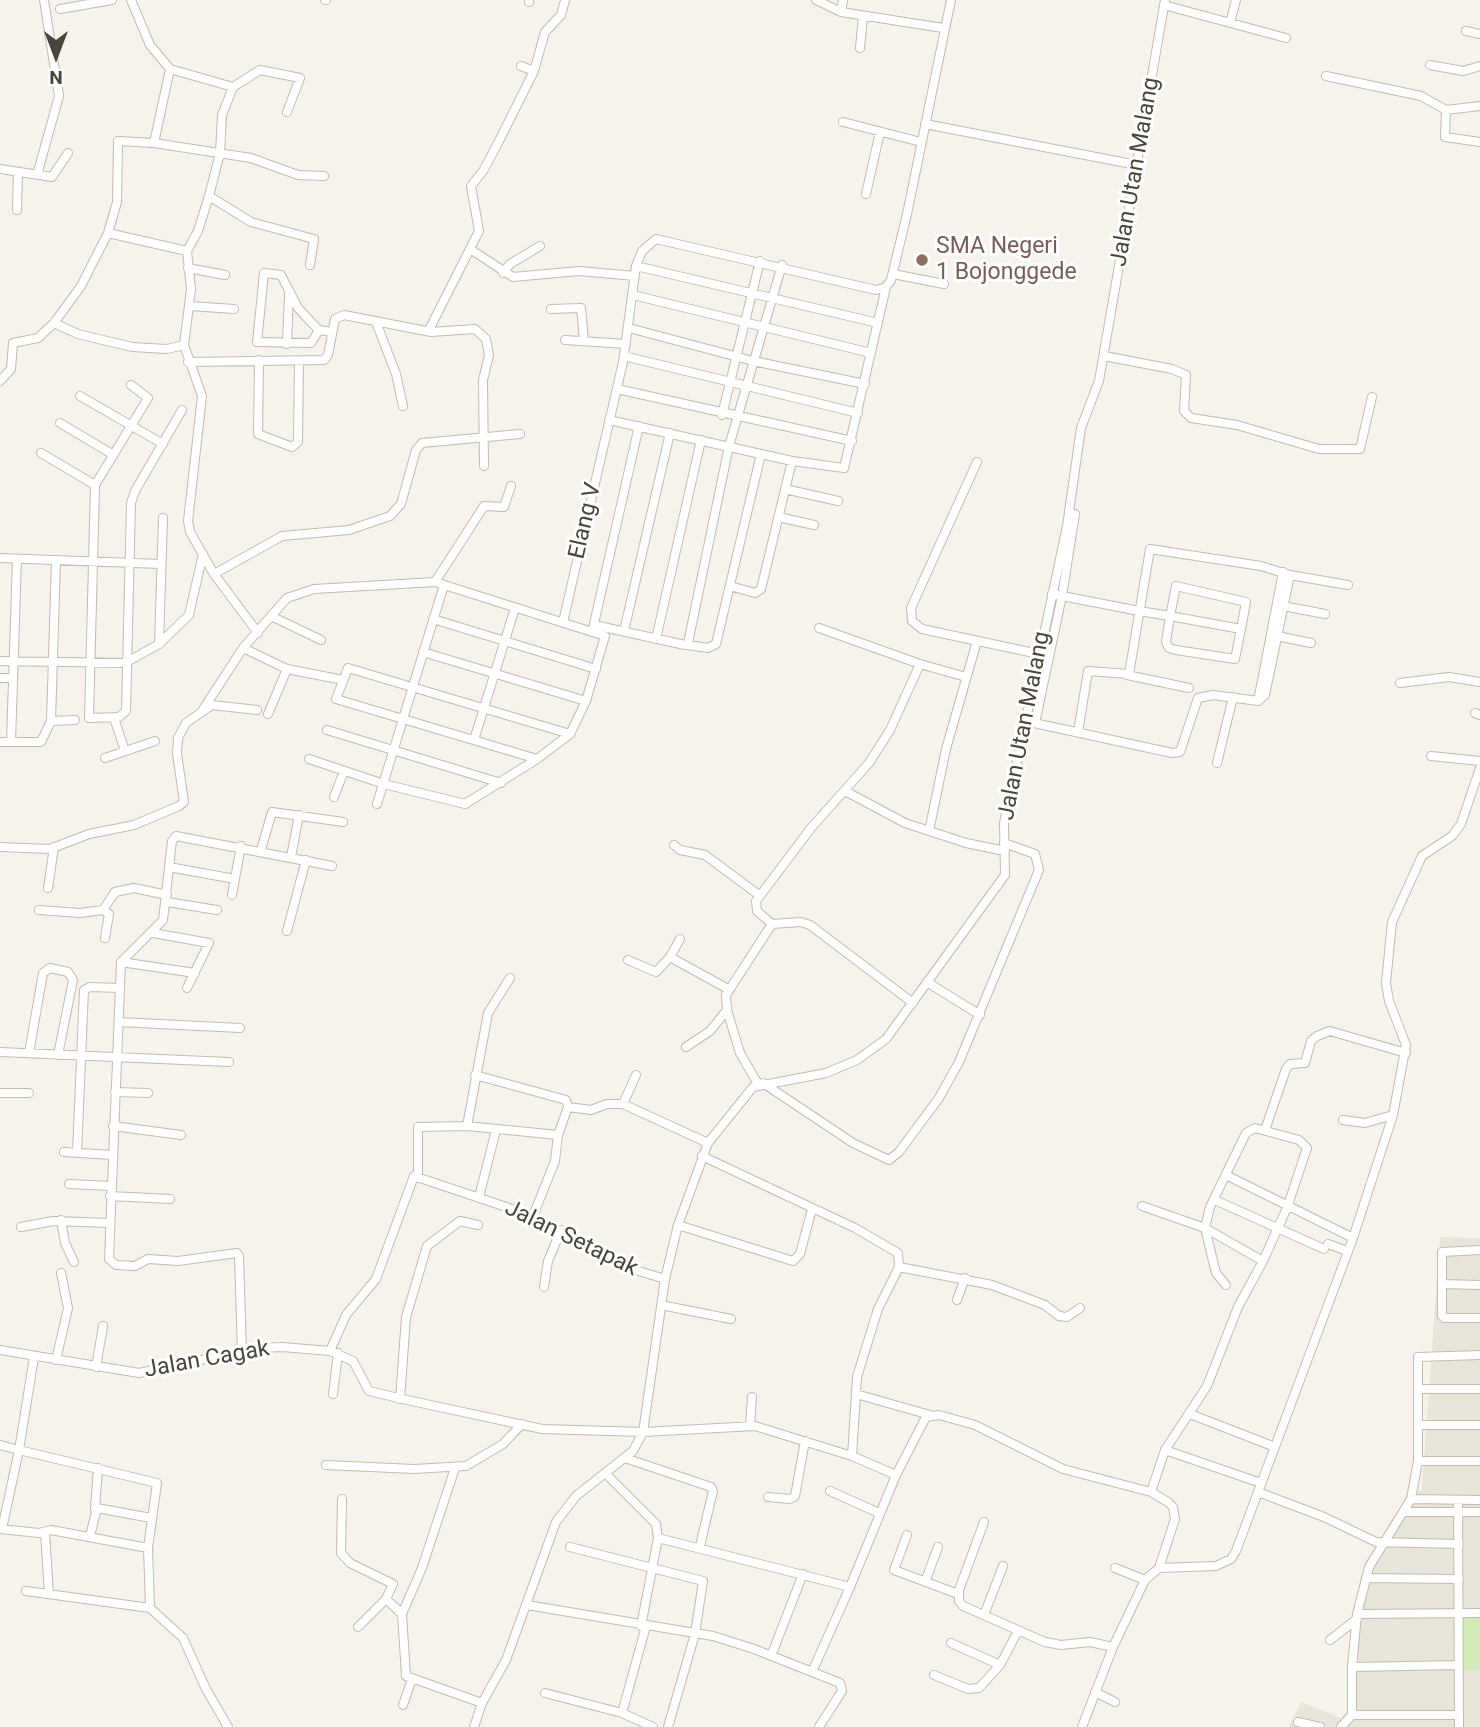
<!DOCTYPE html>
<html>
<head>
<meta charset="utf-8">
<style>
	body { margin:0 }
	#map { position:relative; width:1480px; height:1727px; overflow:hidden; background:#f6f3ec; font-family:Roboto,sans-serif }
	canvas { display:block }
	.north { position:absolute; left:21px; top:21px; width:70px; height:70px; -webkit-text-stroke:5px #fff; paint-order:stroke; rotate:180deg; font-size:19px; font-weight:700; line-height:28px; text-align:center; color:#4b4439 }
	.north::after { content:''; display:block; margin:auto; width:24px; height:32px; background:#4b4439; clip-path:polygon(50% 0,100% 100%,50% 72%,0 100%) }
</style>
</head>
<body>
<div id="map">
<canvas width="1480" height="1727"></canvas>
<div class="north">N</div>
</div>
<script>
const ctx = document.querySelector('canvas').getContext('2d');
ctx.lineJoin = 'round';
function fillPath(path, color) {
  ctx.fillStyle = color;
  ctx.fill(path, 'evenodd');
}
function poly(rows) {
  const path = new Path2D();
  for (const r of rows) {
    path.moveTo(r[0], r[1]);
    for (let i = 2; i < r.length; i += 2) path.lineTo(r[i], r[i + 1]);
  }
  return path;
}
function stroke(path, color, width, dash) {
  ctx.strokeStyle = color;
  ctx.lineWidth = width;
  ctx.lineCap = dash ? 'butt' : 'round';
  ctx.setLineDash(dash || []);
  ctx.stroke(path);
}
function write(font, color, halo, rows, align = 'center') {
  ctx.font = font + ' Roboto,sans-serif';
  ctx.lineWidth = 6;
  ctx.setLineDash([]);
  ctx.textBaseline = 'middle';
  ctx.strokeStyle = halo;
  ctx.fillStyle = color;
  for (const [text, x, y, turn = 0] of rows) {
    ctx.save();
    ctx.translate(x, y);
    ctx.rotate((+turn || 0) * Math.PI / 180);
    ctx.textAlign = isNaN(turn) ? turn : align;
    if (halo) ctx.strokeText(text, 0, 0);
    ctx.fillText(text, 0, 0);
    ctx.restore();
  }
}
fillPath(poly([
	[1440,1237,1480,1238,1480,1727,1289,1727,1301,1702,1341,1718,1350,1707,1350,1644,1372,1555,1411,1499,1422,1489]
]), '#eae5da');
fillPath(poly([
	[1459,1616,1480,1616,1480,1670,1460,1670]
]), '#d2eab5');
const street = poly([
	[131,0,150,45,170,69,233,87,260,70,300,78,287,112],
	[325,0,326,0],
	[816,0,841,12,943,28],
	[529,2,529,0],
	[1164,5,1286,38],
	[60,9,112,0],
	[841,12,843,0],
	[1230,23,1236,0],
	[1466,31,1480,34],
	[860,48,863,17],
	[1430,65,1463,71,1480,66],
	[521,66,534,71],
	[170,69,154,143,251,158,298,175,324,176],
	[1326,76,1421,96,1446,110,1480,106],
	[233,87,222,115,220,153,209,196,198,231,187,251,191,289,184,345,202,396,188,521,190,532,214,574,258,633],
	[1446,110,1445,137,1480,142],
	[843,122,921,142],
	[925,124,1137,165],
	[0,169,52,177,68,153],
	[37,175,59,96,44,0],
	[866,194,880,132],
	[209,196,251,222,314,239,310,265],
	[17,210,18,172],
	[108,233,187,251],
	[470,249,513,277,579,271,635,276],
	[636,266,878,323],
	[188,268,225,275],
	[503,273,510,264,540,246],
	[893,274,944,284],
	[633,295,871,353],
	[190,306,234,309],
	[551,309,581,308,584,341],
	[376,322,396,374,403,406],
	[54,323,78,334,132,347,167,349,184,345],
	[629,328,753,361,865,384],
	[319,330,311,343,257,342,264,273,281,275,298,308,311,322,319,330,332,332],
	[429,330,479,231,471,186,483,171,497,145,534,71,545,32,561,15,565,0],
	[565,340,626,344],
	[287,344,289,294],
	[624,356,858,413],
	[1104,356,1172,369,1186,375,1184,411,1191,418,1237,425,1319,449,1360,449,1372,397],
	[259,360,258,434,292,447,298,442,299,361],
	[188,362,324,360,328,355,335,319,344,315,431,332,475,329,486,339,489,355,483,380,484,466],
	[0,381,11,369,13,343,38,338,54,323,81,286,108,233,117,202,118,141,154,143],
	[131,385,148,398,95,485,89,718,119,717,126,711,131,503,135,491,182,410],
	[617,389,852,441],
	[80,396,163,444],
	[722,415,760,261],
	[609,420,792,461,844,468,886,287],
	[60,423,112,454],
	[41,453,95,485],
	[977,462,911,608,912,621,922,629,1039,654],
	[785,489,838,501],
	[778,517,814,525],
	[0,558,161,564],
	[214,574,282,536,349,530,390,516,401,504,416,450,422,443,520,434],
	[435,582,484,506,504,507,511,486],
	[730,586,755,593,761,589,792,461],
	[1052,594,1139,611,1170,616,1241,629,1246,602,1176,586,1170,616,1166,642,1169,648,1176,650,1235,659,1241,629],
	[1283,606,1325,614],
	[271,616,321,640],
	[433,619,596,669],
	[563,622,623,362,636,266,642,251,656,239,876,290,886,287,891,280,907,214,951,0],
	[594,625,685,645,688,643,729,446,782,265],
	[593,628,639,426],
	[624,631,670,433],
	[1277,636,1311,643],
	[656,639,701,440],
	[159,644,163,518],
	[687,645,708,648,716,644,761,454],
	[243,648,287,669,343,680],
	[423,652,586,701],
	[0,661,125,663,159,644,189,615,203,554],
	[920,664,966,677],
	[1127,675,1189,688],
	[0,678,13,678],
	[1400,683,1449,677,1480,682],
	[1258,701,1283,572],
	[202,711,243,648,287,598,314,589,435,582,605,636,586,701,570,734,537,759,465,804,384,784,309,759],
	[1475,713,1480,715],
	[268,714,287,669],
	[114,718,125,751],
	[51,721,75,720],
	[1025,721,1172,753,1180,752,1198,698,1213,695,1258,701,1265,695,1290,575,1348,585],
	[1035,723,1062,596,1075,514],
	[327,730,501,783],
	[1078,732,1088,671,1129,674,1150,549,1261,566,1290,575],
	[474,740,515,608],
	[0,742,41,742,51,721,56,560],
	[11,742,17,559],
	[1431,756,1480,761],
	[105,758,155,741],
	[537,759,336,699,348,668,570,734],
	[1217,763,1233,697],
	[845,791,905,823,966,843,1005,851],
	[334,797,344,771],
	[377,804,444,585],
	[929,831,946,749,977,641],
	[674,845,680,850,705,855,759,895],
	[0,847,50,849,89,834,134,825,179,806,184,802,177,754,178,738,186,723,212,705,257,710],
	[261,850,272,812,343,822],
	[291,857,299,815],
	[169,867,235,879],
	[48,888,54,847],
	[232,895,241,846],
	[167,902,217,910],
	[39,910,80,913,103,910],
	[772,924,757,911,756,901,811,828,869,763,890,730,920,664,819,628],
	[287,931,306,860],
	[153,933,209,943,187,988],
	[105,938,109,914,103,910,115,892,134,888,167,895],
	[670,957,680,939],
	[628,960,656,972,670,957,728,989],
	[121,962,195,973],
	[927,982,980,1015],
	[119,1022,240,1028],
	[686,1047,710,1031,727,1010],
	[0,1052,229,1062],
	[29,1053,43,973,50,968,68,972,73,980,58,1055],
	[475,1075,566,1100,568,1107],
	[763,1083,853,1143,889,1160,899,1152,939,1098,959,1062,1039,870,1035,854,1004,843],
	[758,1084,740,1053,727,1010,726,995,772,924,801,922,810,925,913,1003],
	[115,1092,148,1093],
	[0,1093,29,1093],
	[623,1104,708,1143],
	[1343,1120,1365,1123,1393,1115],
	[113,1126,181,1135],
	[467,1126,488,1013,510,978],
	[1265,1130,1286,1069,1290,1064,1305,1063,1311,1041,1317,1036,1330,1031,1406,1053],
	[64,1152,112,1155],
	[77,1153,84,990,90,987,120,988],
	[702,1156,855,1228,898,1253,899,1267,878,1309,857,1377,852,1456],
	[1226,1175,1353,1238],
	[418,1176,418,1127,467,1126,558,1135,568,1107,591,1110,607,1104,623,1104,636,1075],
	[69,1184,111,1186],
	[110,1196,170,1199],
	[479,1197,496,1130],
	[1215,1200,1324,1249],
	[1142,1206,1205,1228,1263,1261,1238,1307,1207,1386,1165,1450,1151,1492],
	[533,1216,555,1161,558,1135],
	[61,1220,65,1243,74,1262],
	[678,1225,793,1261,800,1254,812,1209],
	[21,1227,53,1221,109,1223],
	[1328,1244,1347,1251],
	[1480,1250,1442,1252,1442,1316,1444,1318,1480,1318],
	[899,1267,992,1285,1045,1305,1059,1316,1067,1317,1080,1308],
	[1442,1284,1480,1285],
	[1226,1285,1216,1273,1205,1228,1210,1207,1246,1133,1255,1128,1299,1140,1307,1148,1287,1208,1263,1261],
	[544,1287,548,1261,561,1230],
	[957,1300,965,1278],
	[661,1305,731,1319],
	[0,1350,139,1373,259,1348,282,1347,330,1351,353,1361,369,1391,407,1400,542,1429,643,1432,755,1426,852,1456,896,1475,850,1587,658,1538,641,1626],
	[330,1351,346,1315,376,1279,414,1176,533,1216,625,1267,665,1279],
	[242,1352,239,1256,237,1253,178,1261,148,1259,135,1266,116,1265,109,1259,121,962,163,920,172,841,176,836,332,866],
	[34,1357,19,1450,157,1483,148,1548,150,1608],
	[56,1360,68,1308,61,1273],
	[96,1367,103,1326],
	[1418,1389,1480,1389],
	[333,1394,338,1353],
	[856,1394,930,1415],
	[400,1399,406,1317,427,1246,460,1221,478,1225],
	[1190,1414,1275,1447],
	[1418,1425,1480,1425],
	[750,1426,752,1397],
	[0,1445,19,1450,2,1529],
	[1165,1450,1261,1483],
	[625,1458,711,1487,713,1491,700,1546],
	[1418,1461,1480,1461],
	[326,1465,414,1469,466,1466,503,1444,522,1424],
	[605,1473,656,1524,658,1538],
	[896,1475,926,1417,939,1415,975,1425,1063,1469,1151,1492,1168,1502,1173,1507,1175,1519,1159,1568],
	[830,1491,879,1513],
	[1258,1492,1324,1517,1376,1542,1459,1544],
	[768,1497,790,1499,795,1496,805,1441],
	[342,1499,341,1553,350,1563,393,1584,386,1599,402,1614,406,1676,482,1703],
	[1411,1499,1480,1500],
	[1458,1500,1459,1727],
	[95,1509,98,1468],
	[1403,1512,1480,1512],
	[984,1522,959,1590,959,1601,963,1606,1045,1642,1061,1645,1090,1642,1113,1647],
	[0,1529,39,1533,51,1530,148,1548],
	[45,1532,49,1594],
	[907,1535,894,1570,958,1594],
	[90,1536,97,1508,151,1518],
	[570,1547,703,1581,695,1634,668,1727],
	[1115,1568,1145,1580],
	[1366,1578,1459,1579],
	[925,1582,938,1547],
	[26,1591,150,1608,183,1638,206,1689,228,1727],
	[527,1605,713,1636,754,1649,840,1683,842,1691,819,1727],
	[402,1614,422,1568,455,1468],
	[1357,1614,1480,1613],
	[984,1615,1003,1566],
	[646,1626,622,1713,653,1727],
	[358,1627,386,1599],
	[1330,1640,1357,1619],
	[951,1643,1000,1665],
	[771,1656,803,1574],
	[1352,1667,1457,1665],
	[812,1672,850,1587],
	[934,1675,968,1689,979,1688,1000,1665,1018,1631],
	[1095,1692,1115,1702],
	[545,1693,622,1713],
	[403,1705,412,1679],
	[1352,1715,1459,1715],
	[1298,1722,1320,1727],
	[474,1727,482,1703,506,1660,556,1522,576,1496,633,1451,643,1432,665,1279,678,1225,708,1143,753,1087,826,1073,857,1060,886,1039,1005,875,1004,823,1067,526,1081,428,1099,381,1165,0],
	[1082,1727,1113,1647,1145,1580,1159,1568,1216,1566,1231,1559,1236,1551,1353,1238,1393,1115,1406,1045,1389,1001,1386,983,1392,922,1422,856,1452,836,1461,824,1480,768],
	[1341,1727,1352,1715,1352,1667,1357,1614,1369,1567,1411,1499,1418,1461,1418,1357,1480,1355]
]);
stroke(street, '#c2bbae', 10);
stroke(street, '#fff', 8);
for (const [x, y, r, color] of [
	[922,260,7,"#8d6e63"]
]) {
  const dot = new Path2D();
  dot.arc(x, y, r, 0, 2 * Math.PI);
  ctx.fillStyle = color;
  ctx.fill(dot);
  stroke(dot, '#fff', 2.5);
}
write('23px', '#4b4439', '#fff', [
	["Jalan Utan Malang",1136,172,-80],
	["Elang V",586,521,-77],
	["Jalan Utan Malang",1025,726,-79],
	["Jalan Setapak",571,1239,26],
	["Jalan Cagak",207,1360,-10]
]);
write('23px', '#785e54', '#fff', [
	["SMA Negeri",936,247],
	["1 Bojonggede",936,273]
], 'left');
</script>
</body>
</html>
